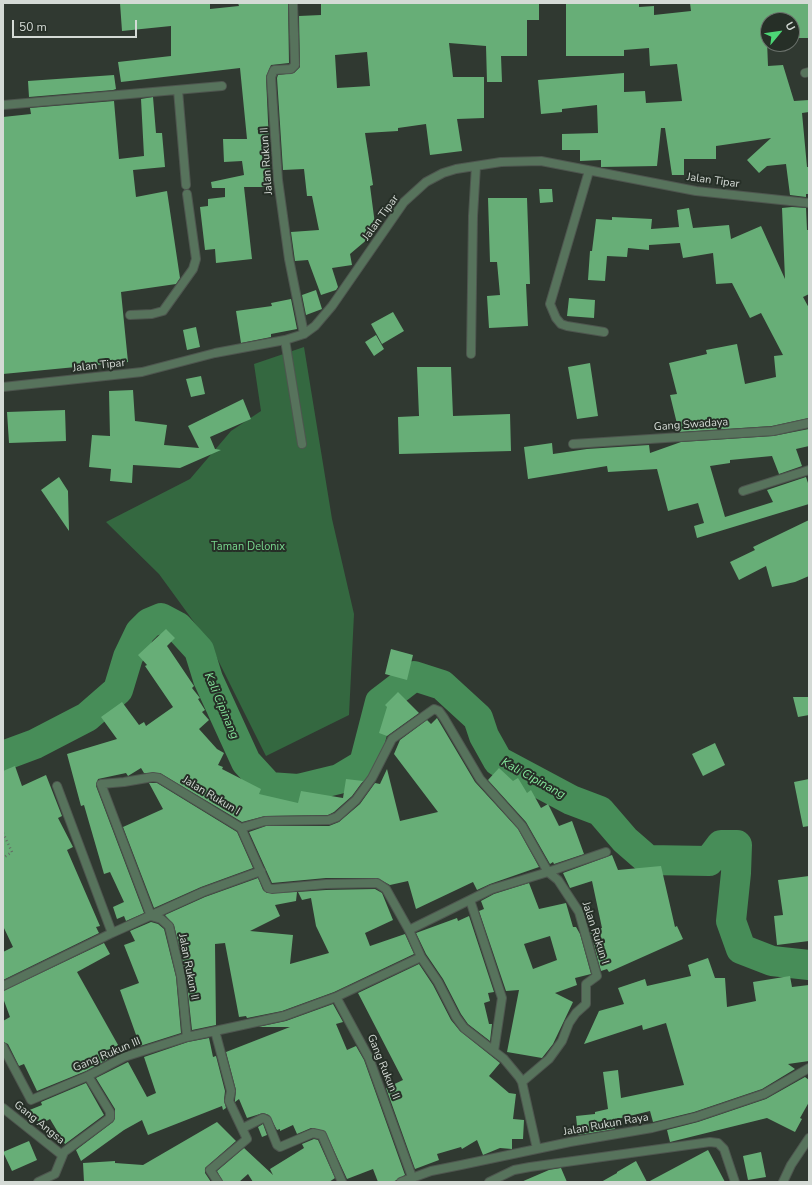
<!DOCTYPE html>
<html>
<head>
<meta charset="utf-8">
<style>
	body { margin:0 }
	#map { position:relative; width:812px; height:1185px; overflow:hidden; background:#303931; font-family:"Nunito Sans",sans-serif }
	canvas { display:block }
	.frame { position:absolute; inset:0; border:4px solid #d4dad5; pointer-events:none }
	.north { position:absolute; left:760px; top:12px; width:40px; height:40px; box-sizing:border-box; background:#262f27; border:1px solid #6c736d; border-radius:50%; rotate:61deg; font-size:11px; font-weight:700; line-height:16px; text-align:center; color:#d4dad5 }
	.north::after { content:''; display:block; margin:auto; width:14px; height:18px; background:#4cd676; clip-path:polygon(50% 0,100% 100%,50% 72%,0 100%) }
	.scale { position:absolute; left:12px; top:20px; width:125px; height:18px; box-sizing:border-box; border:2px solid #d4dad5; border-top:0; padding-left:5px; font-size:12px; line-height:14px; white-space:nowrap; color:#d4dad5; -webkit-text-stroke:3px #262f27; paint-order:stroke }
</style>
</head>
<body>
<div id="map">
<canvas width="812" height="1185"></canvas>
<div class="frame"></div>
<div class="north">U</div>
<div class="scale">50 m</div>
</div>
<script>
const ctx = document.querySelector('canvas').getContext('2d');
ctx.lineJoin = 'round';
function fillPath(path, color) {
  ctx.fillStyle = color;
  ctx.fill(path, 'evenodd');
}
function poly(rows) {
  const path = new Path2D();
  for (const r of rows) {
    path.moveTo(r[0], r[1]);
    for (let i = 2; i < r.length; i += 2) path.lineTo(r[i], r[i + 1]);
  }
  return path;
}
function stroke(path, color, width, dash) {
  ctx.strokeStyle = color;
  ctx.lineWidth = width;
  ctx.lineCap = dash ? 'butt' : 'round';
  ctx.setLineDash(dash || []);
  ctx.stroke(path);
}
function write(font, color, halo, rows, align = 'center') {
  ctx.font = font + ' "Nunito Sans",sans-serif';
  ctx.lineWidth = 4;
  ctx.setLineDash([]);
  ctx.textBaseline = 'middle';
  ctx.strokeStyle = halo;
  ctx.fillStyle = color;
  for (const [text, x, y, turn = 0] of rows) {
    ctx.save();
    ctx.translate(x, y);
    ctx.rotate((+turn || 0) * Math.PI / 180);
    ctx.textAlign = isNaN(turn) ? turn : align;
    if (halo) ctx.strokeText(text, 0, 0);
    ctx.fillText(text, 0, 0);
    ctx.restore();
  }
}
fillPath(poly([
	[304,347,332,519,354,614,349,715,266,756,210,644,159,574,106,522,190,479,231,431,261,411,254,364]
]), '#346840');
stroke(poly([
	[3,756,35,744,87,717,118,690,128,657,140,632,149,623,161,618,178,627,199,650,208,679,246,762,269,787,298,789,339,779,364,764,380,702,414,676,442,685,478,718,484,736,498,761,571,800,600,811,625,840,648,860,709,861,721,845,737,845,736,873,731,921,741,949,772,961,809,965]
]), '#478d58', 30);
fillPath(poly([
	[120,3,210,3,210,9,239,6,238,3,288,3,289,63,271,65,266,77,271,187,244,187,252,259,216,263,215,249,205,250,200,207,208,206,208,199,225,197,225,188,212,188,211,182,244,175,242,161,224,162,223,139,247,139,240,68,121,82,118,62,171,56,171,26,122,31],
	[321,3,539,3,539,20,527,20,527,56,501,56,502,82,487,82,486,46,449,43,453,77,484,77,484,118,457,119,462,151,430,155,426,124,398,128,398,131,365,133,373,185,370,186,376,232,350,254,352,265,332,268,338,287,336,290,321,295,308,260,295,261,291,232,319,230,312,196,307,196,304,169,283,170,277,78,278,75,294,73,300,67,299,16,321,15],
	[367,52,370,86,337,88,335,55],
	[566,3,639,3,639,7,654,6,654,15,691,11,690,3,809,3,809,38,792,38,792,20,768,20,767,41,768,66,783,65,794,101,809,100,809,112,802,113,807,167,809,167,809,194,806,194,806,197,790,195,786,164,767,166,759,173,747,160,771,138,716,146,716,159,684,159,684,175,672,175,665,128,661,128,657,166,601,167,601,160,580,161,580,150,562,150,562,134,598,133,597,105,562,109,562,112,541,114,538,80,624,73,624,92,645,91,646,103,682,101,677,64,650,66,649,48,624,50,624,56,566,56],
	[114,75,116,89,113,90,29,97,28,81],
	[153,97,156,133,162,133,165,167,133,170,136,197,167,191,180,278,176,284,121,292,128,362,3,374,3,117,31,114,30,108,114,101,119,159,144,156,141,99],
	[539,189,552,189,553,202,540,203],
	[488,198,527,198,530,284,526,284,528,326,489,328,487,296,500,295,497,262,490,262],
	[792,207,806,208,807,230,809,230,809,294,803,297,809,308,809,418,772,426,679,432,670,395,677,394,669,363,707,354,706,350,737,344,745,384,776,377,774,356,783,355,761,313,750,318,732,283,716,284,713,253,683,258,680,243,649,245,649,250,628,248,627,257,607,256,605,281,588,280,590,251,592,251,596,219,612,220,612,217,652,219,651,229,679,227,677,210,689,208,693,228,729,225,731,239,761,226,785,279,782,208],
	[316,290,322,309,306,315,302,295],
	[569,298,595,300,594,318,567,316],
	[291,299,297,329,271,334,271,337,241,343,236,311,272,306,271,303],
	[393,312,404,331,382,344,371,324],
	[196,327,200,347,187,350,183,330],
	[376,335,384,349,374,356,365,342],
	[590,363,598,416,577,419,568,367],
	[417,367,451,367,453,416,510,414,511,451,399,454,398,417,419,416],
	[201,376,205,394,191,397,186,379],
	[133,390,135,421,167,425,164,445,199,448,188,426,243,399,251,419,210,437,215,449,221,450,180,468,133,465,132,483,110,481,111,469,89,467,92,435,110,436,109,391],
	[65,410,66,441,9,443,7,412],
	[809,429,809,446,796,449,802,466,779,474,772,456,730,460,730,463,710,466,725,517,773,502,767,490,806,477,809,486,809,504,697,538,694,526,704,523,698,503,668,511,657,469,608,472,607,466,528,479,524,447,552,443,553,454,587,449,649,445,650,453,681,442,773,436],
	[59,477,68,491,69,531,41,490],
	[809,520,809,576,795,582,772,587,766,566,739,580,730,562,755,550,753,547],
	[166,629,175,638,167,646,194,686,192,688,200,698,198,699,205,710,202,712,209,720,199,729,217,749,224,753,218,765,223,767,222,769,261,789,259,794,298,803,301,791,343,798,346,779,363,781,352,796,334,812,328,815,265,816,242,822,160,773,144,773,141,768,128,776,126,773,98,779,96,786,144,913,126,921,124,916,117,919,113,907,124,902,110,872,104,874,84,805,81,806,67,754,117,739,101,717,122,702,139,725,144,722,146,726,173,707,145,666,147,665,138,655],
	[391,649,413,655,407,680,385,674],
	[398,692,419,713,387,736,379,733,387,707,385,705],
	[793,697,809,697,809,715,798,717],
	[437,718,475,782,518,829,539,867,490,884,477,890,473,882,416,909,408,881,390,885,377,878,326,878,272,883,249,832,266,826,329,826,339,822,360,804,375,783,380,784,387,769,400,821,438,812,394,754,400,740,427,720,431,724],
	[715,743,725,765,703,776,692,754],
	[15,766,22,786,46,775,62,816,58,818,73,847,67,850,100,926,96,927,99,933,3,980,3,952,13,947,3,926,3,771],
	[499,768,513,781,518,778,527,793,531,790,541,808,548,804,559,826,572,821,584,854,554,864,553,862,550,864,526,822,488,780],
	[809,779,809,826,803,827,794,782],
	[149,783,157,783,237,832,253,868,201,887,154,908,123,827,163,809],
	[612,855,618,870,661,866,675,927,677,926,683,939,609,972,607,969,601,971,590,931,602,928,592,881,570,888,563,873],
	[809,876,809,941,777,945,774,916,783,915,778,880],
	[258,878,263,890,267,893,297,892,296,901,275,905,280,916,250,931,293,935,290,964,329,953,316,926,311,898,302,900,298,892,326,890,375,889,382,893,393,920,365,933,370,946,405,934,414,954,334,992,282,1011,247,1018,246,1016,239,1017,225,943,215,944,216,1025,192,1030,186,975,174,925,165,915,205,897],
	[529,883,539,909,566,903,573,927,576,927,580,934,591,974,575,978,577,985,555,993,573,1002,553,1044,542,1058,507,1052,519,990,506,991,479,911,484,909,481,901,494,894],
	[550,936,557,960,533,969,524,944],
	[469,916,494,992,488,993,490,1001,484,1003,489,1024,492,1024,490,1041,468,1024,461,1014,443,979,426,954,416,933,457,918,458,921],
	[151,922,158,924,164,929,176,977,181,1033,140,1046,120,990,139,983,124,945,135,941,130,931],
	[104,943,110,954,77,972,122,1052,86,1071,37,1091,24,1064,19,1066,8,1044,3,1042,3,1021,10,1017,3,998,3,991],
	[708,958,715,978,725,978,727,1007,756,1001,753,982,790,976,792,987,809,985,809,1061,788,1064,795,1069,762,1089,694,1112,653,1122,650,1111,613,1120,615,1129,578,1135,576,1116,595,1114,595,1112,608,1109,603,1072,618,1070,621,1098,684,1085,666,1023,643,1030,642,1025,584,1044,599,1011,624,1004,618,988,645,979,647,986,691,976,688,965],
	[419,964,433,985,451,1020,460,1031,500,1063,489,1076,509,1093,516,1094,513,1119,524,1120,523,1139,512,1139,512,1149,500,1148,483,1155,477,1140,462,1149,461,1147,437,1154,439,1160,415,1169,386,1088,403,1080,358,993],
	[333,1004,343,1022,336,1024,347,1050,356,1046,364,1060,405,1175,393,1182,378,1182,373,1169,347,1179,325,1131,311,1128,297,1134,293,1125,280,1131,280,1129,277,1130,269,1115,263,1113,247,1118,239,1099,235,1102,235,1100,236,1090,226,1052,290,1027,258,1027,286,1021],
	[209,1038,213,1057,216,1056,225,1091,224,1100,226,1108,223,1110,222,1106,148,1135,142,1120,124,1130,81,1161,76,1150,113,1122,115,1118,115,1109,96,1078,128,1062,147,1097,156,1093,144,1057,188,1042],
	[805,1077,809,1080,809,1102,800,1118,802,1119,795,1132,767,1118,670,1142,667,1130,698,1122,766,1099],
	[86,1083,104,1115,65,1144,50,1119,41,1124,27,1111,42,1105,41,1102],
	[217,1122,236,1141,205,1168,205,1173,211,1182,84,1182,83,1163,115,1161,115,1163,143,1165],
	[263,1124,267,1135,262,1137,258,1127],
	[314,1139,318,1140,335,1178,329,1182,253,1182,248,1174,239,1182,223,1182,217,1171,244,1148,273,1175,270,1169,304,1148,302,1144],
	[29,1141,37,1160,12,1171,3,1152],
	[708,1150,725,1182,648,1182],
	[761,1152,766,1177,748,1180,743,1156],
	[636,1161,647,1182,601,1182,617,1173,617,1172],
	[561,1168,567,1182,521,1182,549,1170]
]), '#67ae77');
const service = poly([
	[178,90,186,185],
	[3,105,222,86],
	[130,315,152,314,163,311,193,269,196,259,187,194],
	[489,1182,514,1170,530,1167,710,1142,718,1143,724,1149,735,1182]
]);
const minor = poly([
	[293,3,295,65,291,69,274,70,271,77,278,180,289,259,304,334],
	[805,73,809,72],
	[589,171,550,304,556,318,561,324,567,326,604,332],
	[285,340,302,444],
	[471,354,473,216,476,166],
	[3,387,142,372,215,353,285,340,304,334,315,326,332,306,404,202,426,182,443,173,456,169,501,162,541,161,696,191,809,203],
	[573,444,773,431,809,423],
	[743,491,809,470],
	[57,786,112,933],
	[241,828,265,821,329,820,337,817,356,800,372,778,392,739,434,709,439,711,444,718,480,779,522,826,548,872,606,852],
	[470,900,502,998,494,1051],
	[3,986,112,933,203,892,261,871],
	[336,997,421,957],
	[215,1031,284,1016,336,997,369,1058,412,1177],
	[187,1037,181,976,169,926,161,919,151,916,101,784,124,782,153,777,159,778,241,828,268,888,272,889,326,884,377,883,386,889,409,930],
	[3,1047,31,1100,88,1076,124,1057,187,1037,215,1031,231,1091,229,1101,247,1139,210,1170,218,1182],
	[522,1082,549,1059,562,1041,569,1023,576,1013,586,1004,586,984,597,976,579,912,558,880,548,872,492,889,409,930,421,957,438,982,456,1017,464,1028,504,1059,519,1077,522,1082,537,1149],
	[3,1108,62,1155],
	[243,1128,263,1118,267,1120,277,1145,280,1147,313,1133,322,1135,342,1182],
	[38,1182,55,1174,64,1152,110,1118,110,1112,88,1076],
	[401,1182,431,1171,461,1165,570,1142,652,1128,696,1117,764,1094,809,1068]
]);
const tertiary = poly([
	[783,1182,791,1165,809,1138]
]);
stroke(service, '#4e564f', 10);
stroke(minor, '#4e564f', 10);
stroke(tertiary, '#4e564f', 10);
stroke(poly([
	[3,833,12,852,3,858]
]), '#646c65', 2.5, [1, 3]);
stroke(service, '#57735c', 8);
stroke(minor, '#57735c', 8);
stroke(tertiary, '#57735c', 8);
write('11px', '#d4dad5', '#262f27', [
	["Jalan Rukun II",267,161,-94],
	["Jalan Tipar",713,181,8],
	["Jalan Tipar",381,218,-54],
	["Jalan Tipar",99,366,-6],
	["Gang Swadaya",691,425,-4],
	["Jalan Rukun I",211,796,31],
	["Jalan Rukun I",595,933,72],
	["Jalan Rukun II",188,967,79],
	["Gang Rukun III",107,1055,-23],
	["Gang Rukun II",383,1067,68],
	["Gang Angsa",39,1123,39],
	["Jalan Rukun Raya",606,1125,-10]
]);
write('11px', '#78d78e', '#262f27', [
	["Taman Delonix",248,547]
]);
write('italic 12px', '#83e399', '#262f27', [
	["Kali Cipinang",221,706,67],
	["Kali Cipinang",533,779,29]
]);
</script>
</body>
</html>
